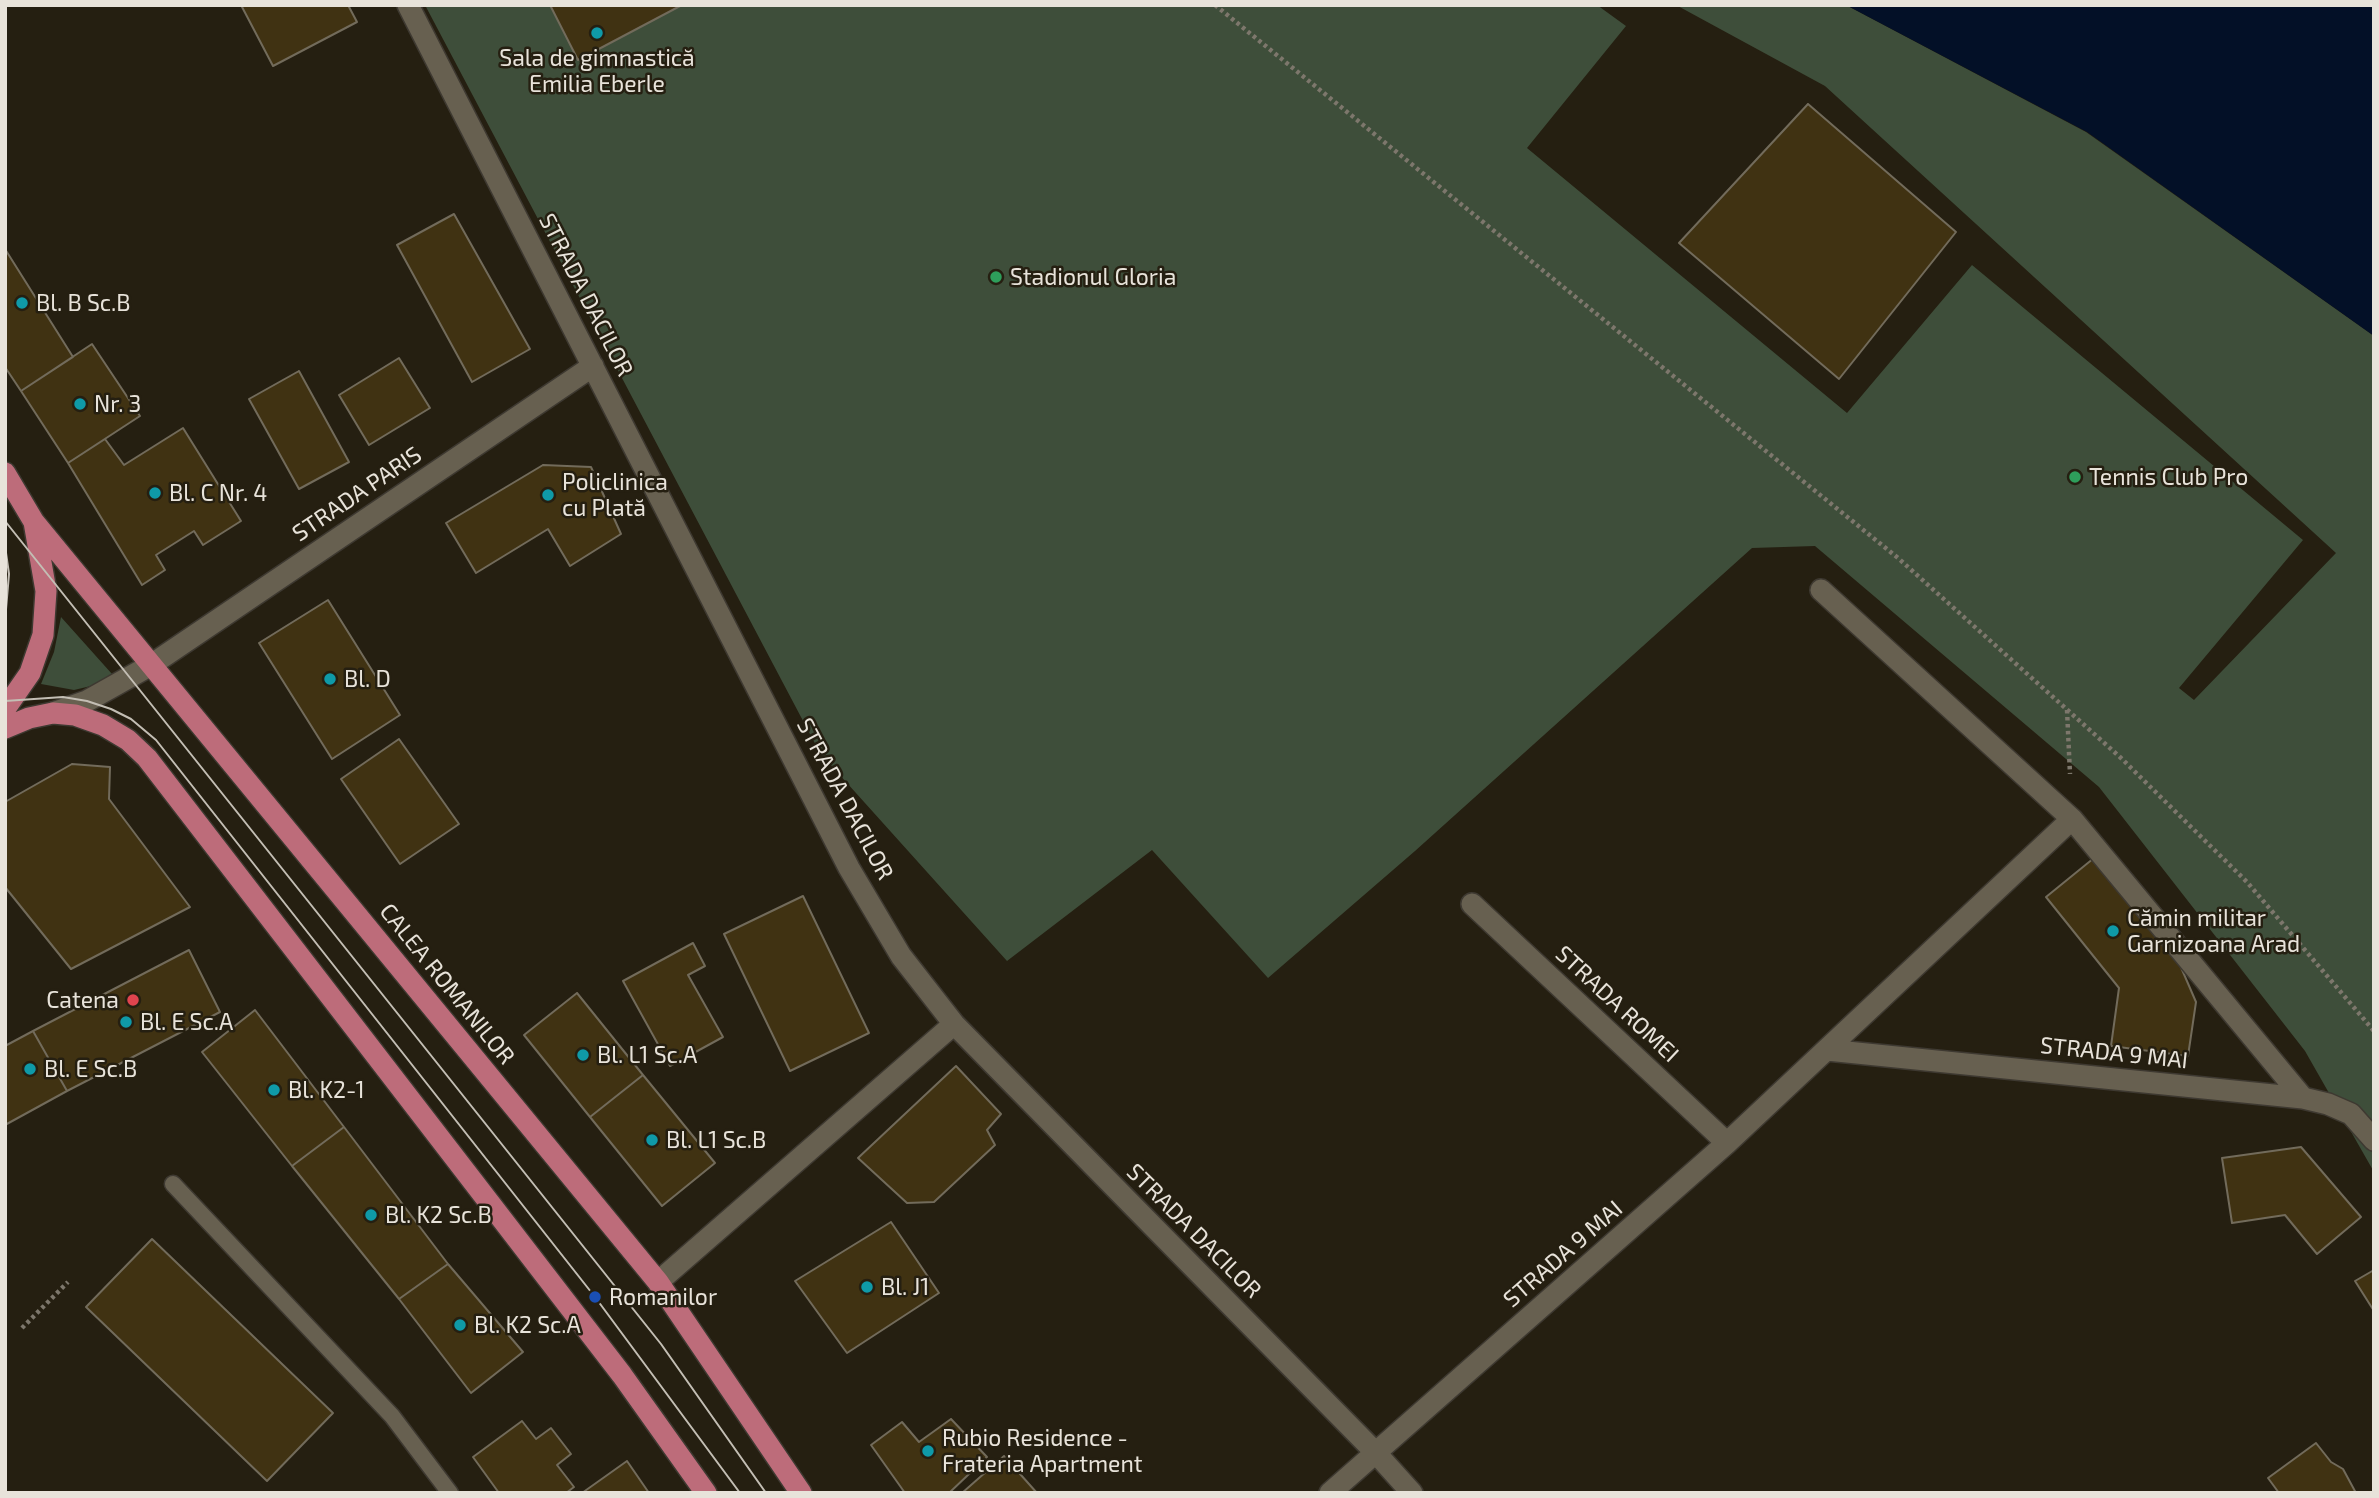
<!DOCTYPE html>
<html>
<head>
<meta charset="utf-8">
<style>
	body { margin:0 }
	#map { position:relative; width:2379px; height:1498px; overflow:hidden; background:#251f11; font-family:"Exo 2",sans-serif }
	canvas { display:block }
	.frame { position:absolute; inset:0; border:7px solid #e8e3da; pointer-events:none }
</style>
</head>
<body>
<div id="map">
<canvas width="2379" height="1498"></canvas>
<div class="frame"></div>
</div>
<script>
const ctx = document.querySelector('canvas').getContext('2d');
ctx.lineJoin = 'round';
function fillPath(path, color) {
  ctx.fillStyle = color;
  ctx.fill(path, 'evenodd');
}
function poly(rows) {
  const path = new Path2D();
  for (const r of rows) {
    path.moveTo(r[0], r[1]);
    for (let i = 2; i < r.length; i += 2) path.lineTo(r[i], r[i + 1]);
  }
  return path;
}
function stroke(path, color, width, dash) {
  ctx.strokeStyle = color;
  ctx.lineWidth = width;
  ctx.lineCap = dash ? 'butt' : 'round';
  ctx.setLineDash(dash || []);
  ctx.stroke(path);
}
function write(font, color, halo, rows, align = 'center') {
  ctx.font = font + ' "Exo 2",sans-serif';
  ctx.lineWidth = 5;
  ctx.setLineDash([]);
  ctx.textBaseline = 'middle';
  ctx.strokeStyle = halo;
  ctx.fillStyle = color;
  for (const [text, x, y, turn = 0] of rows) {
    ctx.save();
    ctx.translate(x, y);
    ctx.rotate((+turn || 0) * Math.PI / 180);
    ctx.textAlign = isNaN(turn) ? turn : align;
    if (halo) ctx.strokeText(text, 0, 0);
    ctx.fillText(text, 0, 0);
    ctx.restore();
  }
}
fillPath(poly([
	[425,5,1597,5,1626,26,1527,148,1847,413,1972,265,2303,540,2179,688,2194,700,2336,553,1825,86,1676,5,1846,5,2086,132,2374,336,2374,1172,2305,1051,2099,787,1815,546,1752,548,1415,851,1268,978,1152,850,1007,961,820,753],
	[61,617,112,674,95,685,74,690,41,684,54,652]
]), '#3e4e3a');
fillPath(poly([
	[1846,5,2374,5,2374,336,2087,132]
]), '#031027');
const building = poly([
	[241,5,348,5,357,22,273,66,241,5],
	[550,5,682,5,578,60,550,5],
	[1808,104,1956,232,1839,379,1679,243,1808,104],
	[454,214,530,349,472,382,397,245,454,214],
	[5,249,73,357,21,391,5,367,5,249],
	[92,344,140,416,68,463,21,391,92,344],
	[399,358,430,408,369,445,339,395,399,358],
	[299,371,349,462,299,489,249,399,299,371],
	[183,428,241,521,203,545,194,531,156,555,165,570,142,585,68,463,105,439,124,465,183,428],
	[543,465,591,467,621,534,570,566,548,529,476,573,446,523,543,465],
	[328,600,400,715,332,759,259,643,328,600],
	[399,739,459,824,400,864,341,779,399,739],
	[72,764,110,767,109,799,190,907,71,969,5,887,5,802,72,764],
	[2094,858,2180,965,2196,1002,2188,1056,2111,1046,2119,988,2046,897,2094,858],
	[803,896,869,1033,790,1071,724,934,803,896],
	[693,943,705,966,688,975,723,1037,670,1066,623,981,693,943],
	[189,950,220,1012,67,1091,33,1031,189,950],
	[577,993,643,1075,590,1117,524,1035,577,993],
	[255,1010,344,1127,292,1166,202,1052,255,1010],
	[33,1031,67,1091,5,1125,5,1046,33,1031],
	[956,1066,1001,1114,987,1130,995,1145,934,1202,907,1203,858,1158,956,1066],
	[643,1075,715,1163,662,1206,590,1117,643,1075],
	[344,1127,448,1264,399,1299,292,1166,344,1127],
	[2301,1147,2361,1217,2317,1254,2285,1215,2232,1223,2222,1158,2301,1147],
	[891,1222,939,1293,847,1353,795,1281,891,1222],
	[152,1239,333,1413,267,1481,86,1307,152,1239],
	[448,1264,523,1352,471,1393,399,1299,448,1264],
	[2374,1270,2374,1311,2355,1281,2374,1270],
	[951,1419,987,1457,949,1493,905,1493,871,1445,902,1422,919,1442,951,1419],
	[522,1421,536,1439,551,1428,571,1454,557,1465,574,1487,566,1493,499,1493,473,1457,522,1421],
	[2316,1443,2331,1462,2343,1469,2356,1493,2279,1493,2268,1478,2316,1443],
	[1004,1456,1037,1493,962,1493,1004,1456],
	[627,1461,649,1493,582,1493,627,1461]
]);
fillPath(building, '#403212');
stroke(building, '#726b5b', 2);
const lane = poly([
	[173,1184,392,1416,450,1493]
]);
const street = poly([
	[408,5,849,868,901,956,954,1024,1376,1453,1412,1493],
	[1821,590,2072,819,2303,1098],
	[53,713,87,701,151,665,593,366],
	[1472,904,1727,1143],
	[1827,1050,2303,1098,2328,1104,2351,1114,2374,1140],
	[658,1282,954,1024],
	[1330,1493,1727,1143,2072,819]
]);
const primary = poly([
	[5,473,34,522,46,591,43,635,30,673,5,709],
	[34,522,658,1282,801,1493],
	[5,728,29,718,53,713,75,715,103,725,128,740,147,758,622,1375,706,1493]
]);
stroke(lane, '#3e3931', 19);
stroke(street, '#3e3931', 24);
stroke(primary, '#3e3931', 24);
stroke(poly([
	[1215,5,1898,558,2121,758,2247,882,2374,1031],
	[2067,710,2070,774],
	[22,1328,68,1282]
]), '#7d776c', 4.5, [3.5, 3.5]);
stroke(lane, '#676050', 16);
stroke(street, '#676050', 21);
stroke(primary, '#bd6c7a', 21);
stroke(poly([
	[5,521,661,1344,766,1493],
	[5,546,9,574,5,621],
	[5,701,63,697,87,701,111,709,131,719,156,740,595,1297,740,1493]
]), '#c3beb4', 2);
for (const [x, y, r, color] of [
	[597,33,7,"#0f9aa8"],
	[996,277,7,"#2e9e5b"],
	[22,303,7,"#0f9aa8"],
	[80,404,7,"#0f9aa8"],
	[2075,477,7,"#2e9e5b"],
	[155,493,7,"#0f9aa8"],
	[548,495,7,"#0f9aa8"],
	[330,679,7,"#0f9aa8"],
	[2113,931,7,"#0f9aa8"],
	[133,1000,7,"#e0444e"],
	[126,1022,7,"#0f9aa8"],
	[583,1055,7,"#0f9aa8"],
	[30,1069,7,"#0f9aa8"],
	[274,1090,7,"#0f9aa8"],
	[652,1140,7,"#0f9aa8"],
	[371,1215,7,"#0f9aa8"],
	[867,1287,7,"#0f9aa8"],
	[595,1297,7,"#1a4fb4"],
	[460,1325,7,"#0f9aa8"],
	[928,1451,7,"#0f9aa8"]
]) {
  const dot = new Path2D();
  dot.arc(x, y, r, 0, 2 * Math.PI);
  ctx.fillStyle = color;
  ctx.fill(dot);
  stroke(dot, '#251f11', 2.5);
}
write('23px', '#e8e3da', '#251f11', [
	["Sala de gimnastică",597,58,"center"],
	["Emilia Eberle",597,84,"center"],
	["Stadionul Gloria",1010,277],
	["Bl. B Sc.B",36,303],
	["Nr. 3",94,404],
	["Tennis Club Pro",2089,477],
	["Policlinica",562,482],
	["cu Plată",562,508],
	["Bl. C Nr. 4",169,493],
	["Bl. D",344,679],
	["Cămin militar",2127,918],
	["Garnizoana Arad",2127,944],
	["Catena",119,1000,"right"],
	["Bl. E Sc.A",140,1022],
	["Bl. L1 Sc.A",597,1055],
	["Bl. E Sc.B",44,1069],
	["Bl. K2-1",288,1090],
	["Bl. L1 Sc.B",666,1140],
	["Bl. K2 Sc.B",385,1215],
	["Bl. J1",881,1287],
	["Romanilor",609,1297],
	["Bl. K2 Sc.A",474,1325],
	["Rubio Residence -",942,1438],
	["Frateria Apartment",942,1464]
], 'left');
write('23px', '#e8e3da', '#251f11', [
	["STRADA DACILOR",586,295,63],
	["STRADA PARIS",357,494,-34],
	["STRADA DACILOR",845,799,62],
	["CALEA ROMANILOR",447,984,51],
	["STRADA ROMEI",1617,1004,43],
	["STRADA 9 MAI",2114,1053,6],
	["STRADA DACILOR",1194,1231,45],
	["STRADA 9 MAI",1563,1254,-41]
]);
</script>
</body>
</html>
